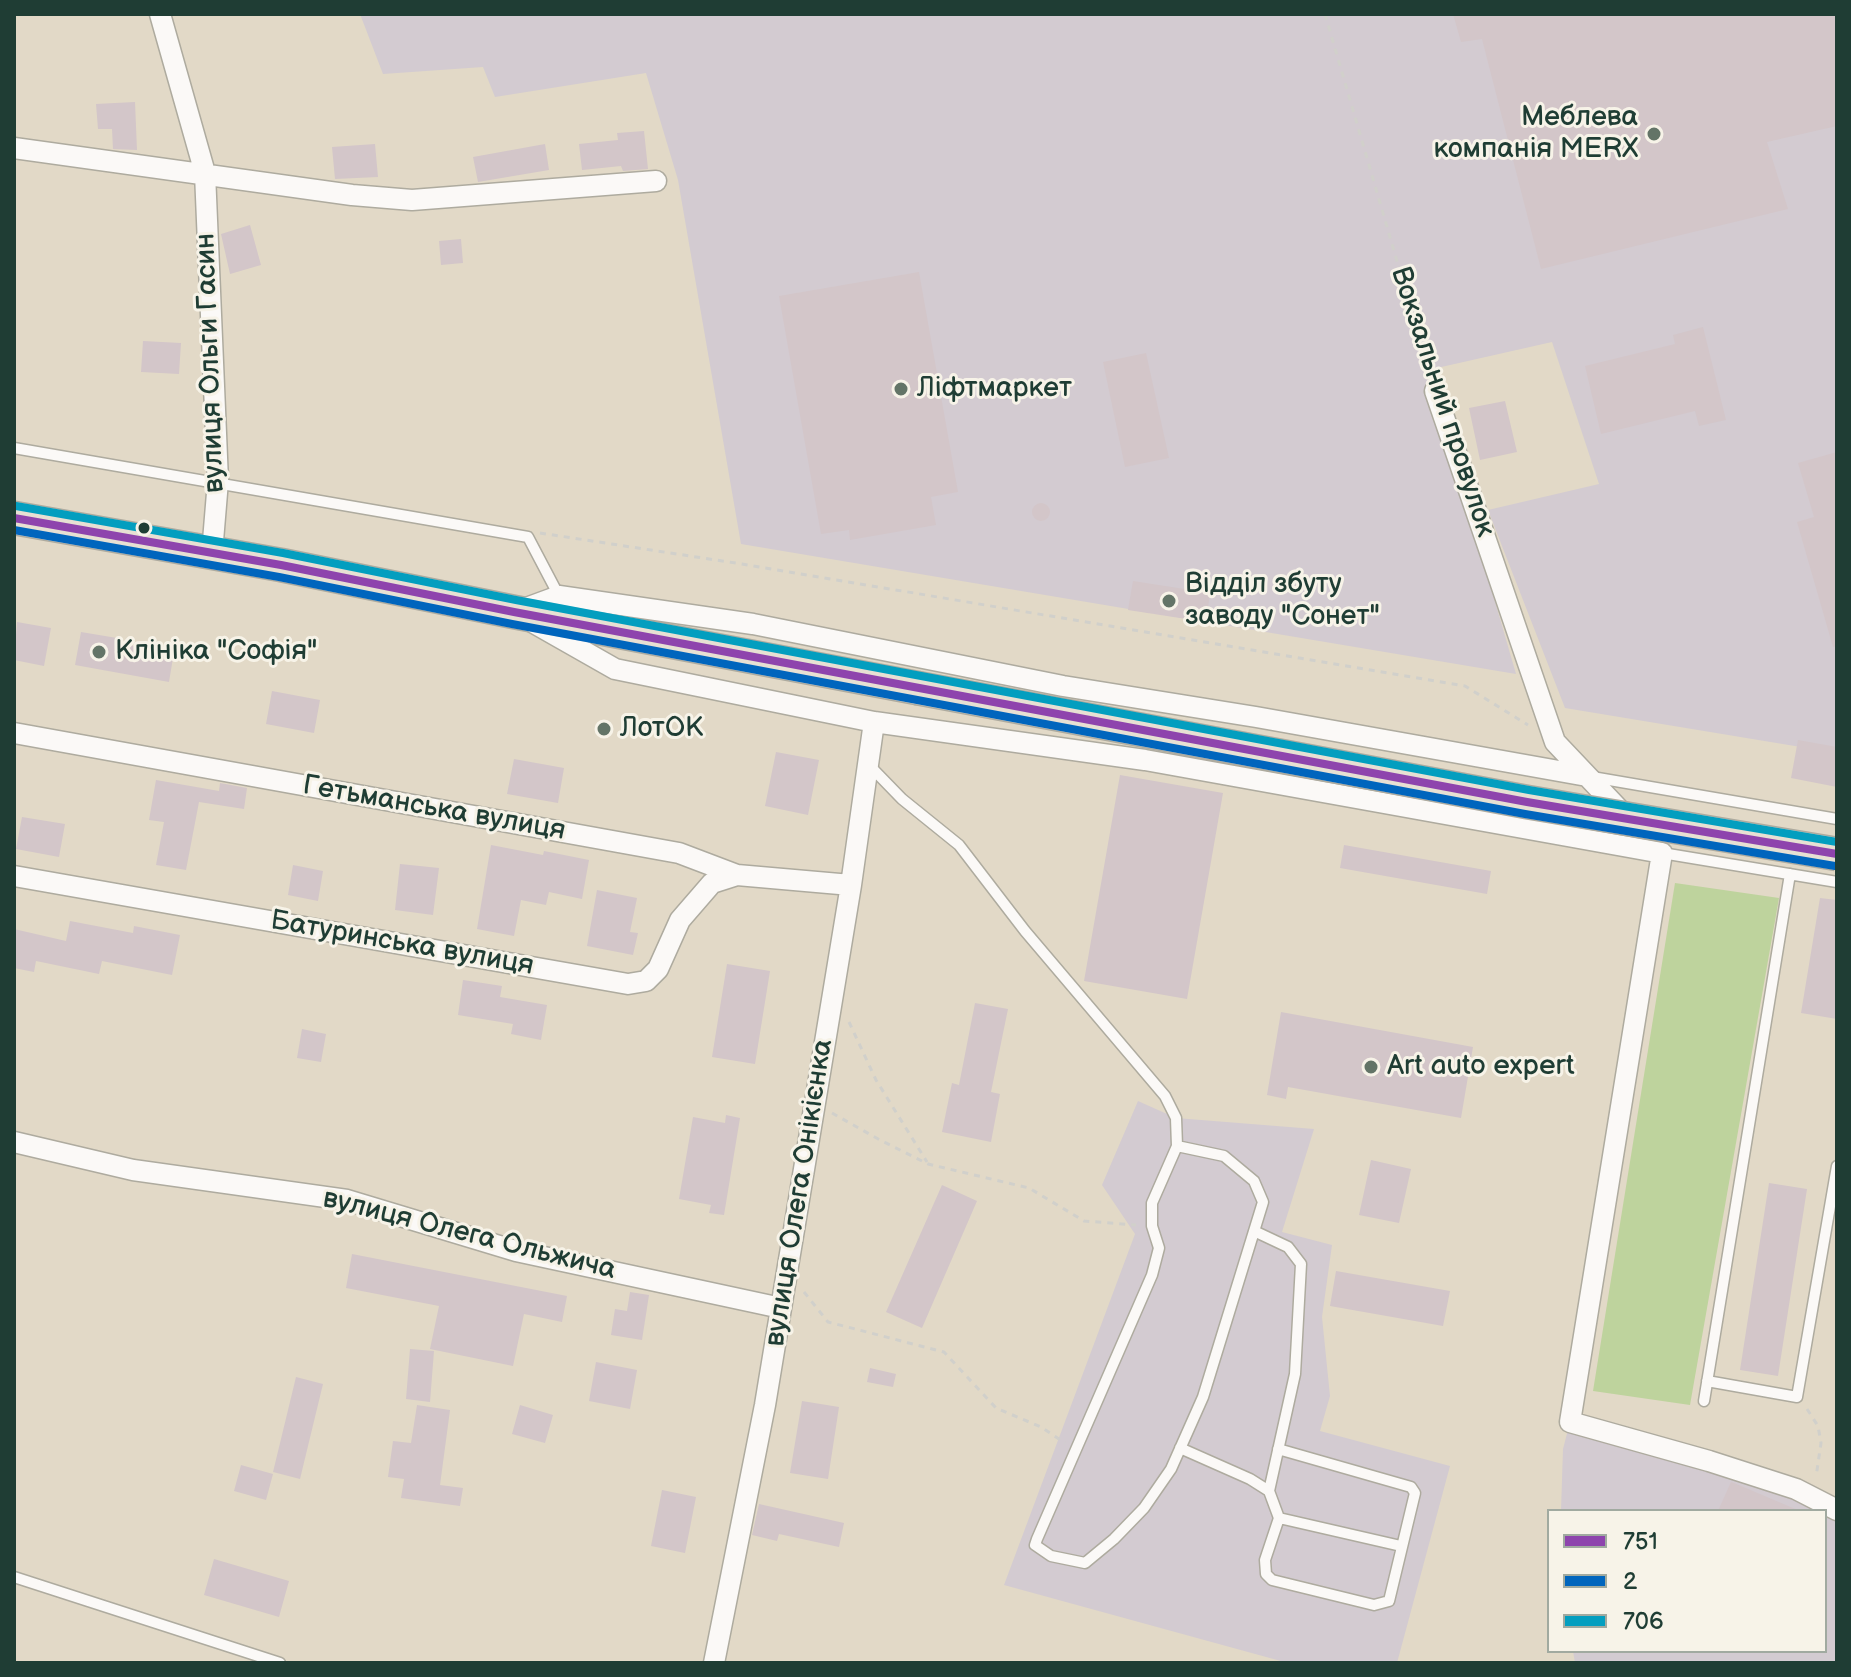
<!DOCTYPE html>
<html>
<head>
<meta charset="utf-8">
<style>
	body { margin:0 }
	#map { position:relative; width:1851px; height:1677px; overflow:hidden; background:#e2d9c7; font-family:"Balsamiq Sans",sans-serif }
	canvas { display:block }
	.frame { position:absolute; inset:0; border:16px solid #1f3d34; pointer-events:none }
	.legend { position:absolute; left:1547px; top:1509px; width:280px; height:144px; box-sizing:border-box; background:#f7f3e8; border:2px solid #a1aaa0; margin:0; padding:10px 14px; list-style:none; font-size:24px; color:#1f3d34 }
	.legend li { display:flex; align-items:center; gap:16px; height:40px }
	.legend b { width:40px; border:2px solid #a1aaa0 }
</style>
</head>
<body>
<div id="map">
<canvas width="1851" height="1677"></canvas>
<div class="frame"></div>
<ul class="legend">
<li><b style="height:10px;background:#8e44ad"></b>751</li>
<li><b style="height:10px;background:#0065bd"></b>2</li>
<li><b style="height:10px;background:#039ebf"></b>706</li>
</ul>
</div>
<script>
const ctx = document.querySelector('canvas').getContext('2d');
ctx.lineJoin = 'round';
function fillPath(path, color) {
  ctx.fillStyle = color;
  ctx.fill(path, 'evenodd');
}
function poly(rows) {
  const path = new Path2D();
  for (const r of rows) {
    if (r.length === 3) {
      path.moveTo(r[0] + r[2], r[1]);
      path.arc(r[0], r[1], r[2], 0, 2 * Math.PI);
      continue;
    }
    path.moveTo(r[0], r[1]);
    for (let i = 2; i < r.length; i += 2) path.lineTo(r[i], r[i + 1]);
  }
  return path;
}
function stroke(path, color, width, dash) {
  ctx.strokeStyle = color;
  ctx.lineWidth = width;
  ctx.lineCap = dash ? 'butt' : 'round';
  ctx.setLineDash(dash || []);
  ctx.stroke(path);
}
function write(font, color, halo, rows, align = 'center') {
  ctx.font = font + ' "Balsamiq Sans",sans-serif';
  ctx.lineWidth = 6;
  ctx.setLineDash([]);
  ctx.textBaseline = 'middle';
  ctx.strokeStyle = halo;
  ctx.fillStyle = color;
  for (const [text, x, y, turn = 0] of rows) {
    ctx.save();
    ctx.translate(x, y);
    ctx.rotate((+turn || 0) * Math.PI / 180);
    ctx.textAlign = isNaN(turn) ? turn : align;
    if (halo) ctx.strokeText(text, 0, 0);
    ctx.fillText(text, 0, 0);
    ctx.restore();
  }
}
fillPath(poly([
	[360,14,1837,14,1837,753,1565,708,1488,510,1599,484,1552,342,1428,370,1516,674,741,544,678,180,646,73,495,97,483,67,383,74],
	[1138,1101,1176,1118,1314,1129,1282,1232,1332,1245,1322,1317,1330,1396,1320,1431,1450,1466,1397,1663,1288,1663,1004,1585,1135,1234,1102,1185],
	[1570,1422,1837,1510,1837,1663,1575,1663,1573,1651,1825,1651,1825,1511,1561,1511,1563,1449]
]), '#d3cbd1');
fillPath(poly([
	[1675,883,1779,898,1690,1405,1593,1391]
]), '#bed39d');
fillPath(poly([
	[1453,14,1837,14,1837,126,1767,142,1788,209,1541,269,1482,39,1461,42],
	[135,102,137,150,113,149,112,129,98,129,96,104],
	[644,131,648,169,623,171,621,166,582,170,579,144,618,140,617,133],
	[375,144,378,177,335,179,332,147],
	[545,144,549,170,478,182,473,157],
	[250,225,261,265,230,274,221,234],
	[461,239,463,263,441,265,439,241],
	[919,272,958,492,931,497,936,525,850,540,849,530,821,534,779,296],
	[1703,327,1726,420,1699,426,1695,411,1601,434,1585,366,1675,344,1673,335],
	[143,341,181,343,179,374,141,372],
	[1146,353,1169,458,1125,467,1103,362],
	[1505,401,1517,452,1480,460,1469,408],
	[1837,452,1837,646,1833,647,1797,522,1814,517,1798,463],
	[1041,512,9],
	[1133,581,1210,593,1206,622,1128,610],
	[17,622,51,628,44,666,14,660],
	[81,632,123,639,122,644,174,652,169,682,75,665],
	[272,691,320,700,314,733,266,724],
	[1798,740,1837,747,1837,787,1791,778],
	[776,752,819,760,808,815,765,806],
	[514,759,564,768,558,803,507,794],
	[1120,775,1223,793,1187,999,1084,981],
	[156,780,219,791,220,783,247,788,244,809,199,802,186,870,156,865,164,822,149,820],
	[22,817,65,824,59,857,16,849],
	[491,845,543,855,544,851,589,860,582,899,549,892,546,905,521,900,514,936,477,929],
	[1344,845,1491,871,1487,894,1340,868],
	[400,864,439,868,433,915,395,910],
	[293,865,323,871,318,901,288,895],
	[597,890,637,898,630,932,638,933,633,955,587,946],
	[1820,898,1837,900,1837,1019,1801,1013],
	[70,921,133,933,134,926,180,935,172,975,102,961,99,974,36,961,34,972,14,968,14,929,66,941],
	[727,964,770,971,755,1064,712,1057],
	[463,980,502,986,500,997,547,1005,541,1040,511,1034,513,1024,458,1015],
	[975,1003,1008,1009,991,1092,1000,1094,991,1142,942,1132,952,1083,959,1085],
	[1281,1012,1473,1047,1461,1118,1288,1087,1286,1099,1267,1095],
	[302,1029,326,1034,321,1062,297,1058],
	[726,1115,740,1118,724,1215,709,1213,711,1205,679,1199,693,1117,725,1123],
	[1371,1160,1411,1169,1399,1223,1359,1215],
	[1769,1183,1807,1189,1778,1376,1740,1370],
	[942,1185,977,1201,922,1328,886,1312],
	[352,1254,567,1296,562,1322,524,1314,513,1366,430,1349,439,1306,346,1288],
	[1336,1271,1450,1291,1443,1326,1330,1306],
	[630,1292,649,1295,642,1340,611,1335,615,1309,627,1311],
	[410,1349,434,1351,430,1402,406,1399],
	[596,1362,637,1370,630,1409,589,1401],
	[870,1368,896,1374,893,1387,867,1382],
	[296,1377,323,1384,300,1479,273,1472],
	[802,1401,839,1407,828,1479,790,1473],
	[417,1405,450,1410,440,1485,463,1488,460,1506,401,1498,404,1479,388,1477,393,1441,411,1443],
	[520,1405,553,1415,545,1443,512,1434],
	[241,1465,273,1474,266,1500,234,1491],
	[1731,1482,1734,1483,1800,1511,1718,1511],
	[662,1490,696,1497,685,1553,651,1546],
	[759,1504,844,1523,839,1547,779,1534,777,1541,752,1535],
	[214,1559,289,1581,279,1617,204,1595]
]), '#d3c6c9');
const service = poly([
	[14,448,528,537,559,596],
	[868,764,902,799,959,845,1025,931,1165,1096,1176,1118,1177,1146,1224,1156,1254,1181,1263,1202,1203,1397,1171,1469,1144,1508,1114,1539,1085,1563,1051,1556,1035,1545,1037,1539,1152,1275,1159,1248,1152,1226,1152,1203,1177,1146],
	[1592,777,1837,819],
	[1662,853,1837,882],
	[1254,1231,1288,1247,1301,1264,1295,1374,1269,1491],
	[1707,1381,1797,1397,1837,1166],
	[1704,1401,1790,874],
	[1180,1448,1250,1479,1269,1491,1279,1518,1401,1546],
	[1278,1449,1411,1487,1415,1493,1389,1601,1374,1605,1272,1580,1266,1574,1265,1560,1279,1518],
	[14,1577,280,1663]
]);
const minor = poly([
	[160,14,205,173,218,481,212,553],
	[14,148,352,195,412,200,656,181],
	[1435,391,1555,742,1628,819],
	[521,610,559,596,753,624,1063,686,1256,717,1587,776],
	[534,623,615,669,874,722,1145,760,1662,853],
	[14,733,679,853,737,875,851,885],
	[1662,853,1570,1422,1709,1461,1796,1489,1837,1510],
	[14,876,628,984,646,981,658,969,680,920,712,883,737,875],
	[14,1142,133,1170,347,1200,516,1251,781,1308],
	[714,1663,765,1405,851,885,874,722]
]);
const primary = poly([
	[14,518,281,565,514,612,917,688]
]);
stroke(service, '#aeab9f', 13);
stroke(minor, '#aeab9f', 23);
stroke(primary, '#aeab9f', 35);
stroke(poly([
	[1325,14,1429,371],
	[540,533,742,564,1465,686,1528,725],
	[849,1022,876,1080,927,1162],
	[832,1113,880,1140,928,1164,1029,1188,1084,1221,1136,1225],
	[804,1292,828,1322,944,1352,996,1408,1041,1427,1065,1443],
	[1807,1409,1818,1426,1821,1443,1816,1477]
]), '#d1d0cb', 3, [6, 6]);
stroke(service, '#fbf9f7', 10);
stroke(minor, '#fbf9f7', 20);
stroke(primary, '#e7e0d3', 32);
const primaryBridge = poly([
	[917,688,1527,802,1837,854]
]);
stroke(primaryBridge, '#aeab9f', 35, []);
stroke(primaryBridge, '#e7e0d3', 32);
stroke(poly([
	[14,518,281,565,514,612,1527,802,1837,854]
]), '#8e44ad', 8);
stroke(poly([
	[14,530,279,577,512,624,1525,814,1835,866]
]), '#0065bd', 8);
stroke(poly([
	[16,506,283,553,516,600,1529,790,1837,842]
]), '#039ebf', 8);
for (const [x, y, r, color] of [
	[1654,134,8,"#637467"],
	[901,389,8,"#637467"],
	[144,528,7,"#1f3d34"],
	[1169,601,8,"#637467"],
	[99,652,8,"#637467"],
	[604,729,8,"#637467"],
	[1371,1067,8,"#637467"]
]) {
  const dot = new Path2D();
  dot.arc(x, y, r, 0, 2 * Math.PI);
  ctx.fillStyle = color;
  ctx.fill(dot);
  stroke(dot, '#f7f3e8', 3);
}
write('28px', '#1f3d34', '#f7f3e8', [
	["Меблева",1638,118,"right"],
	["компанія MERX",1638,150,"right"],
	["Ліфтмаркет",917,389],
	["Відділ збуту",1185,585],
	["заводу \"Сонет\"",1185,617],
	["Клініка \"Софія\"",115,652],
	["ЛотОК",620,729],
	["Art auto expert",1387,1067]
], 'left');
write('28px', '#1f3d34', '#f7f3e8', [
	["вулиця Ольги Гасин",211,363,-92],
	["Вокзальний провулок",1442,402,72],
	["Гетьманська вулиця",434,809,10],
	["Батуринська вулиця",402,944,10],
	["вулиця Олега Онікієнка",800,1193,-81],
	["вулиця Олега Ольжича",469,1235,14]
]);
</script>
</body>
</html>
